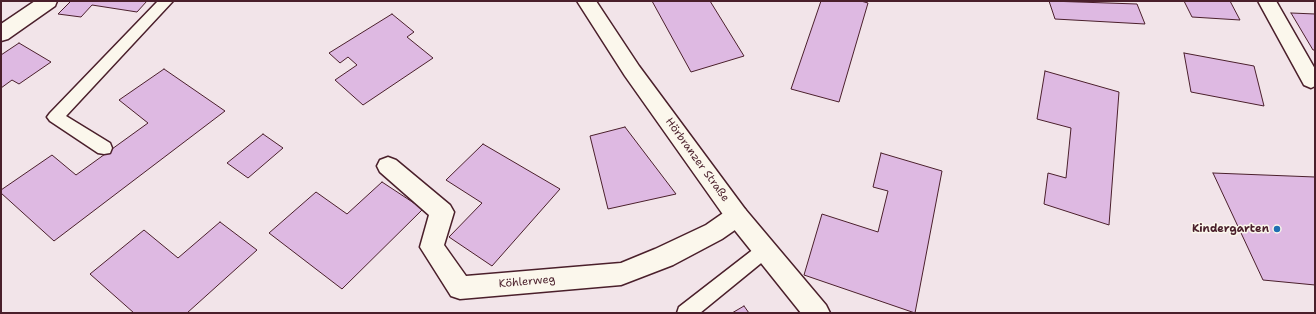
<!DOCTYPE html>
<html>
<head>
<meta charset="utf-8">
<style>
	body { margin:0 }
	#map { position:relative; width:1316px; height:314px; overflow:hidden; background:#f2e4e9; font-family:"Shantell Sans",sans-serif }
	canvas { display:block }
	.frame { position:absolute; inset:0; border:2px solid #4a1f2b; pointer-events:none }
</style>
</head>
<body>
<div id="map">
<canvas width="1316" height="314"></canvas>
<div class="frame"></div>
</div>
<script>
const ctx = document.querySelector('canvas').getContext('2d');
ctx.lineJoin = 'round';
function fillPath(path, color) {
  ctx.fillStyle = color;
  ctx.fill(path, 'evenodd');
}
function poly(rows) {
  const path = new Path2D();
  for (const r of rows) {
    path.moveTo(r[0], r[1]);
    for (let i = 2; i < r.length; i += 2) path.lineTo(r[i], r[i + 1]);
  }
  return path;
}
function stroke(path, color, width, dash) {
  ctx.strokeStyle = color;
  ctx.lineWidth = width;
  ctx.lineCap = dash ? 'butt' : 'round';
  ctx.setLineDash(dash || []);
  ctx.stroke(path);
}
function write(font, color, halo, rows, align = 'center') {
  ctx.font = font + ' "Shantell Sans",sans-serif';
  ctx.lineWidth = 3;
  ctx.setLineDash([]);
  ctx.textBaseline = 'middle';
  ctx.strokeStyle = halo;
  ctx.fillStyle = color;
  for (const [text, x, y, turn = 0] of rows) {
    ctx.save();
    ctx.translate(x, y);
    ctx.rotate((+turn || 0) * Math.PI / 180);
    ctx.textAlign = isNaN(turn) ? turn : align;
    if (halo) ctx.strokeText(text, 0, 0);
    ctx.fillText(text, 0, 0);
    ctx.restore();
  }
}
const building = poly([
	[71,1,147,1,137,12,92,5,81,17,58,14,71,1],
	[652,1,710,1,744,56,691,72,652,1],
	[821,1,861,1,868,3,839,102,791,89,821,1],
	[1049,1,1137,4,1145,24,1055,19,1049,1],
	[1184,1,1230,1,1240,20,1192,17,1184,1],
	[1291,13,1315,14,1315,50,1313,50,1291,13],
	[392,14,414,32,407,37,433,58,363,105,335,80,357,65,348,57,340,63,329,53,392,14],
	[19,43,51,62,19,84,12,80,1,88,1,55,19,43],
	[1184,53,1254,66,1264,106,1191,92,1184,53],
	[164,69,225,111,54,241,1,193,1,190,52,155,76,175,148,123,119,100,164,69],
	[1045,71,1119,92,1109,225,1044,204,1048,173,1066,178,1071,128,1037,119,1045,71],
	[625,127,676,194,608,209,590,136,625,127],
	[263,134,283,148,248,178,227,163,263,134],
	[483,144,560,189,492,266,449,237,482,203,446,180,483,144],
	[881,153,942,171,915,313,804,275,822,214,878,232,888,191,873,187,881,153],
	[1213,173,1315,177,1315,285,1263,280,1213,173],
	[382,182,423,209,342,289,269,233,316,192,347,214,382,182],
	[220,222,257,250,187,313,134,313,90,274,144,230,178,258,220,222],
	[744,306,749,313,732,313,744,306]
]);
fillPath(building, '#deb9e2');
stroke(building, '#4a1f2b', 1);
const lane = poly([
	[158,1,173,1,66,116,110,143,112,148,110,153,104,154,98,153,50,121,47,117,50,113,158,1],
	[765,242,771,245,774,250,771,255,700,313,677,313,679,307,759,245,765,242]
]);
const street = poly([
	[35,1,57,1,55,6,8,39,1,41,1,24,35,1],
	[1258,1,1276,1,1315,69,1315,86,1311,88,1304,85,1258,1],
	[388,157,396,160,450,205,454,212,444,245,466,276,621,263,655,249,706,225,729,209,737,206,745,209,749,216,745,223,722,239,673,265,621,285,460,299,451,296,420,247,429,215,380,172,377,166,380,160,388,157]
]);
const secondary = poly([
	[577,1,596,1,639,66,745,209,826,305,830,313,801,313,729,223,625,76,577,1]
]);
stroke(lane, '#4a1f2b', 3);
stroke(street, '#4a1f2b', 3);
stroke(secondary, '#4a1f2b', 3);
fillPath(lane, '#fbf7ec');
fillPath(street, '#fbf7ec');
fillPath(secondary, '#fbf7ec');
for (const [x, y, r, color] of [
	[1277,229,4,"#1f6fb2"]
]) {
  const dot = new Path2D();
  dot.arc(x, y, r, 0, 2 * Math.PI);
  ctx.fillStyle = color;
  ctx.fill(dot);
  stroke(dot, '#fbf7ec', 1.5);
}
write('11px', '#4a1f2b', '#fbf7ec', [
	["Hörbranzer Straße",697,160,54],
	["Köhlerweg",527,282,-5]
]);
write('bold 11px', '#4a1f2b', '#fbf7ec', [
	["Kindergarten",1269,229]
], 'right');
</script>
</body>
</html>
